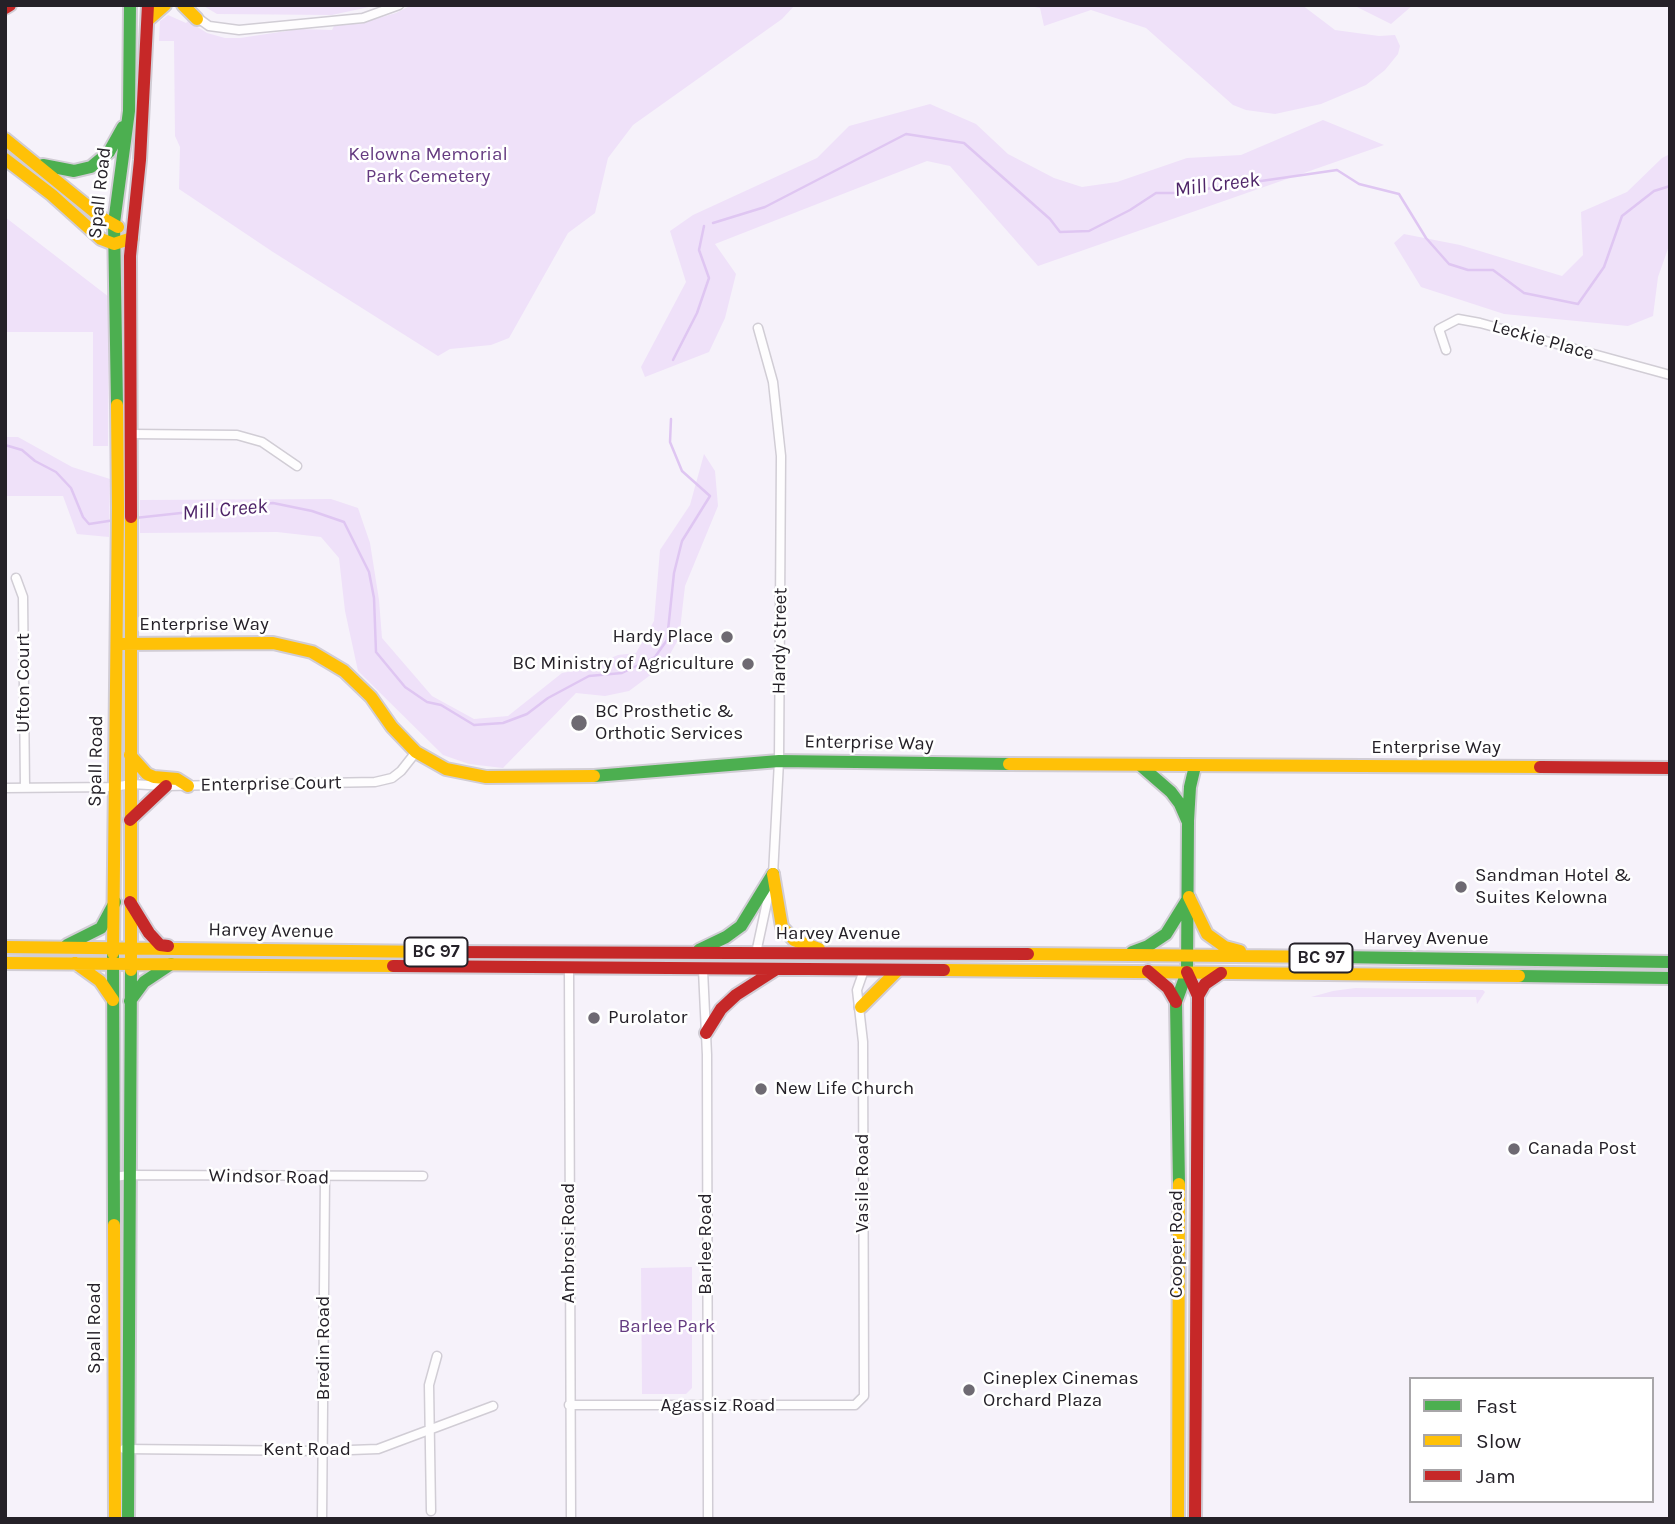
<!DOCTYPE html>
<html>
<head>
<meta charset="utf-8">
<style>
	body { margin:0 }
	#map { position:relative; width:1675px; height:1524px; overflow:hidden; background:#f6f2fa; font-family:Karla,sans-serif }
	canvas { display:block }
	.frame { position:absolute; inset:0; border:7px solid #252128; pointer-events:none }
	.legend { position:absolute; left:1409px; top:1377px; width:245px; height:126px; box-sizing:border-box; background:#fff; border:2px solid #a8a6a9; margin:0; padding:9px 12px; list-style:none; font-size:21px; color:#252128 }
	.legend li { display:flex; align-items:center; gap:14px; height:35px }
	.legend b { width:35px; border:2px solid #a8a6a9 }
</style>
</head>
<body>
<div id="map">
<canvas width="1675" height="1524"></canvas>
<div class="frame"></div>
<ul class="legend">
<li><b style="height:9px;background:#4caf50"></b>Fast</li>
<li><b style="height:9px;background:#ffc107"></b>Slow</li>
<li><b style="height:9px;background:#c62828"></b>Jam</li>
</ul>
</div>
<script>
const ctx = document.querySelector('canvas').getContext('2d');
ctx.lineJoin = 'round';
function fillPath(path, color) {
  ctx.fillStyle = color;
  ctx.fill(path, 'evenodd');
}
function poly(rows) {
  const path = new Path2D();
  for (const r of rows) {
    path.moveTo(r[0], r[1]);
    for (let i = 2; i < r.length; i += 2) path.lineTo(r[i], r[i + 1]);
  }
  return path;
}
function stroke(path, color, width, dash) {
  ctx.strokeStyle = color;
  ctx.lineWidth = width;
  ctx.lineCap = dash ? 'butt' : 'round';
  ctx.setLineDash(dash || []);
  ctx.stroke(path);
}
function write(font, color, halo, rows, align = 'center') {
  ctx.font = font + ' Karla,sans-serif';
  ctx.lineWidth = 5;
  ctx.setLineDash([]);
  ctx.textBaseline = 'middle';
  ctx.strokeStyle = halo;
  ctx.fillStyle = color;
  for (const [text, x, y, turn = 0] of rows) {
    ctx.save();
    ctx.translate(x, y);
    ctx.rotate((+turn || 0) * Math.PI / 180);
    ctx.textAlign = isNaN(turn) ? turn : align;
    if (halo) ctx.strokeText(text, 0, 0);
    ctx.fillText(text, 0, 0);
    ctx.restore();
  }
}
fillPath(poly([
	[202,5,378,5,332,15,217,14],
	[412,5,795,5,782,19,633,125,608,158,595,213,568,233,509,338,491,345,450,349,438,356,273,252,179,189,180,147,175,136,174,41,159,41,160,21,168,15,186,23,188,21,207,33,225,38,240,38,300,29,332,30,334,26,368,21,396,13],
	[1024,5,1302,5,1335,30,1379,36,1395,35,1400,46,1398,54,1385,70,1366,85,1321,104,1275,114,1246,110,1233,105,1146,28,1091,10,1044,26,1040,8],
	[1353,5,1413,5,1391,24],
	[930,104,976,124,1008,154,1054,178,1082,187,1117,182,1187,158,1241,155,1323,120,1384,145,1038,266,950,166,927,161,715,244,736,274,725,318,709,352,645,377,641,367,686,282,670,231,693,215,817,158,849,126],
	[1670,154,1670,243,1658,277,1653,316,1628,326,1504,314,1421,287,1394,243,1404,234,1460,245,1562,276,1583,255,1581,212,1627,192,1662,158],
	[5,217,109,297,108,446,93,446,93,332,5,332],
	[5,437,18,437,72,467,110,479,109,537,77,534,63,496,5,496],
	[704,454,715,471,718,506,685,586,679,638,664,665,629,691,605,696,576,693,503,768,469,764,443,755,358,671,345,611,339,558,321,537,277,532,140,533,140,500,331,499,358,508,370,543,379,600,382,638,432,696,474,719,508,716,562,673,584,669,618,655,636,653,654,621,660,550,690,505],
	[1355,988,1483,990,1485,992,1477,1004,1476,997,1311,997,1333,991],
	[692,1267,692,1388,686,1394,642,1394,641,1268]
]), '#efe1f9');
stroke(poly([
	[713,223,765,207,906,134,964,143,1050,219,1060,232,1089,231,1130,210,1156,193,1178,193,1337,170,1359,184,1399,194,1426,238,1449,264,1468,270,1493,270,1524,293,1578,304,1604,267,1622,216,1654,191,1670,186],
	[673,360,697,313,709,278,699,250,704,226],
	[5,445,22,450,35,461,56,472,71,488,83,517,89,524,115,520],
	[135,518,273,503,312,511,344,522,369,572,374,598,376,652,405,687,427,702,441,705,474,725,503,723,527,714,548,698,589,676,622,673,655,657,667,640,674,573,682,541,710,496,682,471,670,442,671,419]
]), '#dfc6f2', 2.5);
const street = poly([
	[195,16,209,26,239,30,363,18,399,5],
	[758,328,773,382,781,456,779,761,773,875],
	[1446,350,1439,329,1458,319,1480,323,1670,375],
	[131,434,237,435,262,442,297,466],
	[16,578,23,597,25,788],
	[5,788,114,787,131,784,166,786,375,782,392,778,401,771,416,752],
	[756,953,770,888],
	[569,968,571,1519],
	[703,970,707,1055,708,1519],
	[114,1177,129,1175,423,1176],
	[569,1405,855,1405,864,1396,863,1042,857,990,864,970],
	[124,1449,323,1451,378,1449,493,1406],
	[431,1511,429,1385,437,1356],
	[322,1519,325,1177]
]);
const fast = poly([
	[43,165,74,171,91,167,109,152,123,127],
	[117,405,114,223,129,111,130,5],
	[1140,765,1171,792,1180,804,1187,820],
	[594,776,779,761,1009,764],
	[67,945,101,928,115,902],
	[699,950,726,937,741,926,773,874],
	[1132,952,1148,946,1166,934,1189,897],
	[113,953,114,1225],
	[1337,957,1670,962],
	[1519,976,1670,978],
	[130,1001,144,982,171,964],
	[1179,1184,1176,1002,1187,972,1188,821,1190,787,1195,766],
	[128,1519,131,970]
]);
const slow = poly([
	[183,5,197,19],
	[148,20,165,5],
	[5,139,102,218,118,227],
	[5,159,52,195,101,239,114,244,132,238],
	[117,644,273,643,312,652,344,671,371,697,392,727,416,752,446,769,486,777,594,776],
	[130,755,147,774,154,777,177,779,188,786],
	[1009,764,1540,767],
	[773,874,782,927,794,940,819,949],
	[1189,897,1207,934,1225,947,1240,951],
	[5,947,436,952],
	[113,953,118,508,117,405],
	[1028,954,1337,957],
	[5,963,393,966],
	[75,963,100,981,113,1000],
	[131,970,131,517],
	[944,970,1519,976],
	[861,1007,898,970],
	[114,1225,115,1519],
	[1178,1519,1179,1184]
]);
const jam = poly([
	[5,8,10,5],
	[131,517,130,256,140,160,148,5],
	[1540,767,1670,768],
	[130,820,166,786],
	[130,902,149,933,160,945,168,946],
	[436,952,1028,954],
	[393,966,944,970],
	[1148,971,1168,988,1176,1002],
	[1187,972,1198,996,1195,1519],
	[1198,996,1205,984,1221,973],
	[706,1033,721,1009,736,995,775,970]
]);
stroke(street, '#d1cdd5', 11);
stroke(fast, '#d1cdd5', 16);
stroke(slow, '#d1cdd5', 16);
stroke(jam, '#d1cdd5', 16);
stroke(street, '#fefdfe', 8);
stroke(fast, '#4caf50', 12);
stroke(slow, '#ffc107', 12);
stroke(jam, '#c62828', 12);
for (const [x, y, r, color] of [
	[727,637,7,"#6e6a72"],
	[748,664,7,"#6e6a72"],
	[579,723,9,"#6e6a72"],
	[1461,887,7,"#6e6a72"],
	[594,1018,7,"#6e6a72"],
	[761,1089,7,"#6e6a72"],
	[1514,1149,7,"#6e6a72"],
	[969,1390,7,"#6e6a72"]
]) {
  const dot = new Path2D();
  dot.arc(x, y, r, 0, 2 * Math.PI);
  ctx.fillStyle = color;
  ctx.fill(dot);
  stroke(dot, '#fff', 2.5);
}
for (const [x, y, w] of [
	[436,952,63],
	[1321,958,63]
]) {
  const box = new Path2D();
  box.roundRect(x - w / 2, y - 14.5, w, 29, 5);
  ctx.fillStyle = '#fff';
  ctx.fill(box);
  stroke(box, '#252128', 2);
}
write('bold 18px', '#252128', null, [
	["BC 97",436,952],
	["BC 97",1321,958]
]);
write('19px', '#653b81', '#fff', [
	["Kelowna Memorial",428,155],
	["Park Cemetery",428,177],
	["Barlee Park",667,1327]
]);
write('19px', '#252128', '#fff', [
	["Spall Road",100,193,-84],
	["Leckie Place",1543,340,16],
	["Enterprise Way",204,625],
	["Hardy Street",780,641,-89],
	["Ufton Court",24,683,-90],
	["Enterprise Way",869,743,1],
	["Enterprise Way",1436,748],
	["Spall Road",96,761,-89],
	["Enterprise Court",271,784,-1],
	["Harvey Avenue",271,931,1],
	["Harvey Avenue",838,934],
	["Harvey Avenue",1426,939],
	["Windsor Road",269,1177,1],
	["Vasile Road",863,1183,-90],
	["Ambrosi Road",569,1243,-90],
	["Barlee Road",706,1244,-90],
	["Cooper Road",1177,1244,-90],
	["Spall Road",95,1328,-90],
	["Bredin Road",324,1348,-90],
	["Agassiz Road",718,1406],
	["Kent Road",307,1450]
]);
write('19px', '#252128', '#fff', [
	["Hardy Place",713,637,"right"],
	["BC Ministry of Agriculture",734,664,"right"],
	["BC Prosthetic &",595,712],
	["Orthotic Services",595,734],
	["Sandman Hotel &",1475,876],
	["Suites Kelowna",1475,898],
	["Purolator",608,1018],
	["New Life Church",775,1089],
	["Canada Post",1528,1149],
	["Cineplex Cinemas",983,1379],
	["Orchard Plaza",983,1401]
], 'left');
write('italic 21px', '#4e2468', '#fff', [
	["Mill Creek",1217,185,-7],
	["Mill Creek",225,510,-5]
]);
</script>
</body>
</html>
